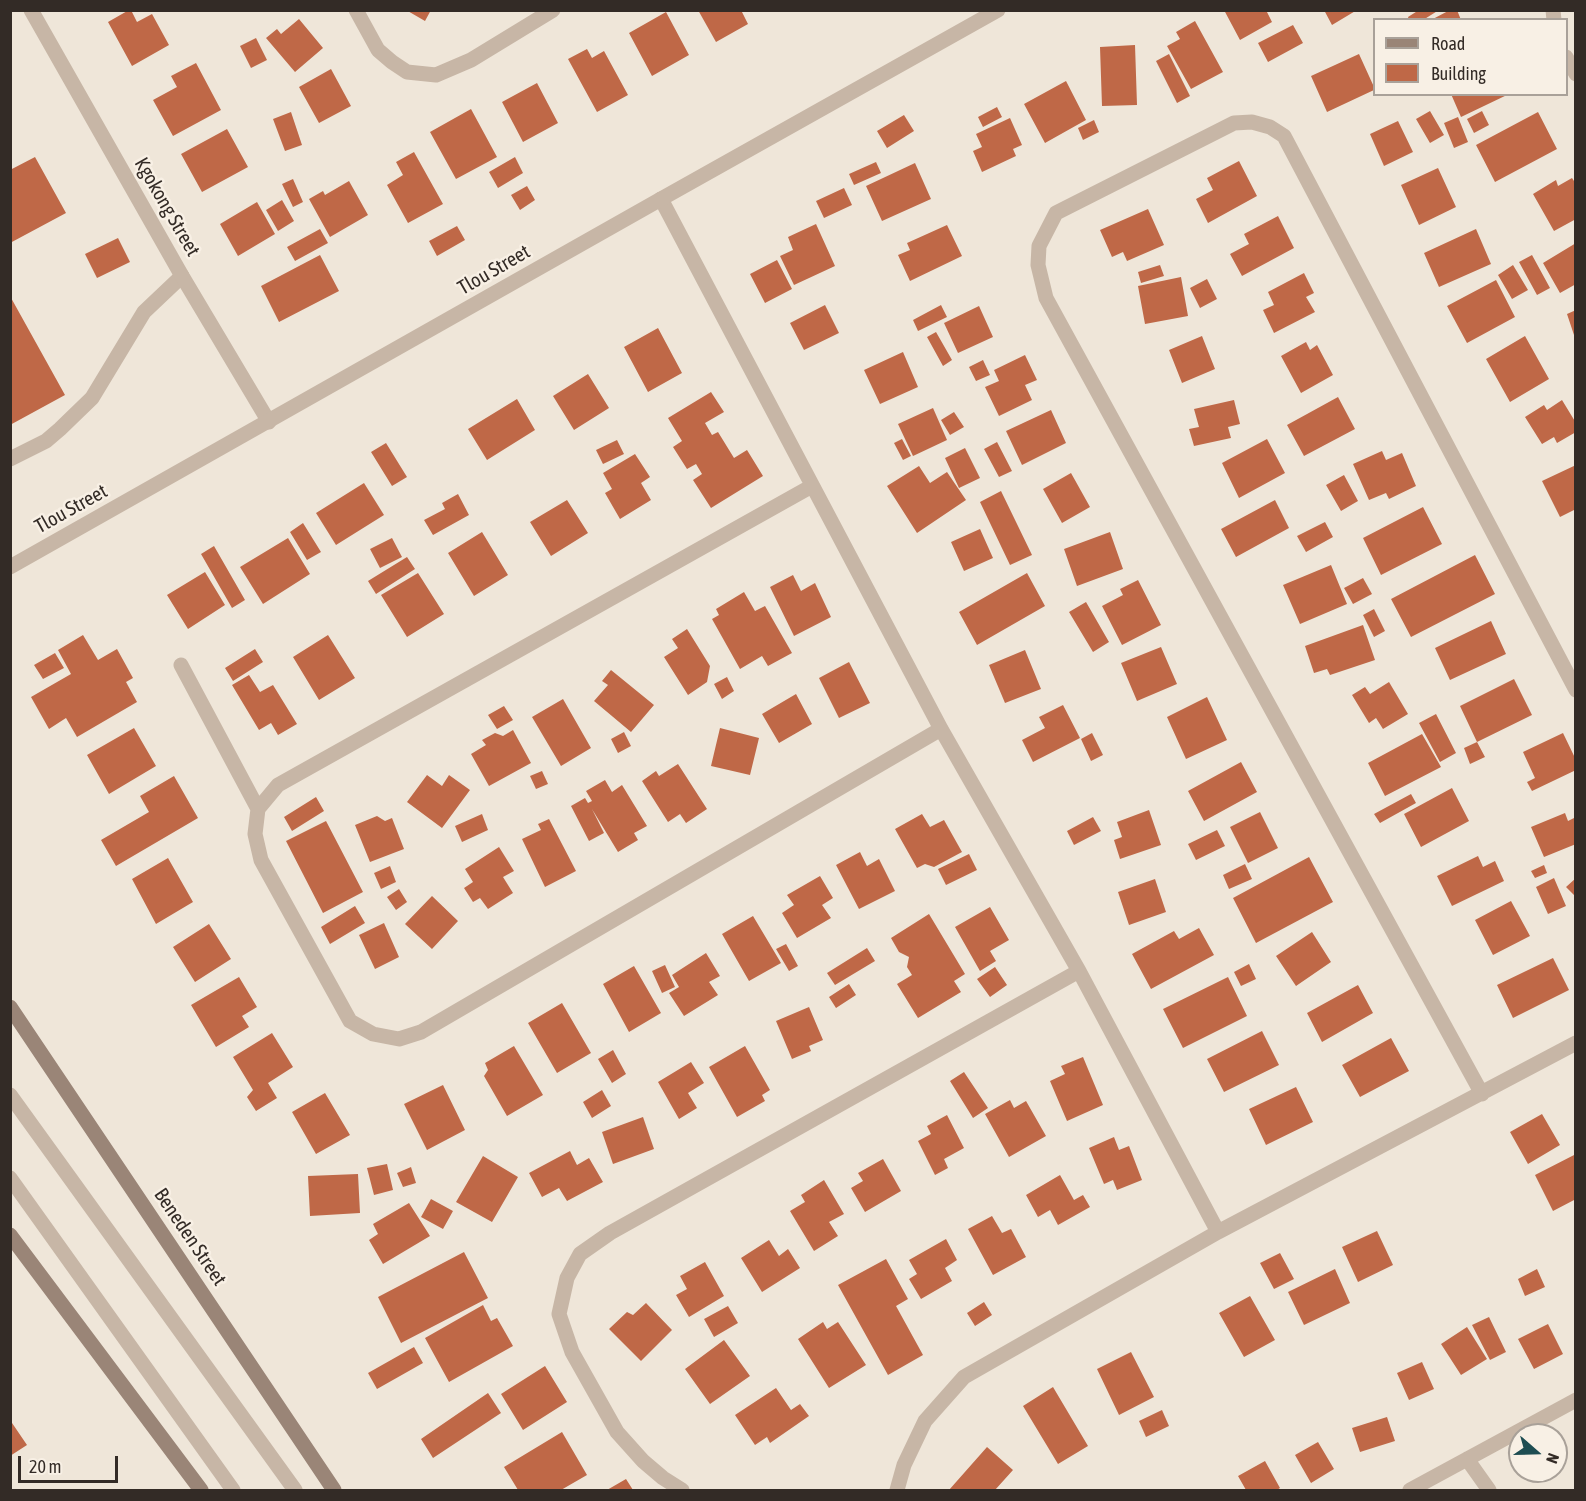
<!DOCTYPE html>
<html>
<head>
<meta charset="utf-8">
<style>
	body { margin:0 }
	#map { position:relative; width:1586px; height:1501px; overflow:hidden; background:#efe6d9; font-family:"Asap Condensed",sans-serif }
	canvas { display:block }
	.frame { position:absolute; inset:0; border:12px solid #332b26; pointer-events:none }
	.legend { position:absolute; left:1373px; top:18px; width:195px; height:78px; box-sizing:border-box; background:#f8f0e5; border:2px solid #a9a199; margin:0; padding:8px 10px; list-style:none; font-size:18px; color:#332b26 }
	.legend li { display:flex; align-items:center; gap:12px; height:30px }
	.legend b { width:30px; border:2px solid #a9a199 }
	.north { position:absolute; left:1508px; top:1423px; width:60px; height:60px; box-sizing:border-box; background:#f8f0e5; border:2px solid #a9a199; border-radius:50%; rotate:110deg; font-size:16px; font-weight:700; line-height:24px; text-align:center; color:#332b26 }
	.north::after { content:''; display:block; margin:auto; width:21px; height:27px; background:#1e4d52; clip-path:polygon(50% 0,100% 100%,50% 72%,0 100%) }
	.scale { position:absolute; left:18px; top:1456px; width:100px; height:27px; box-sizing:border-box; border:3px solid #332b26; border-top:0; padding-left:8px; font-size:18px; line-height:21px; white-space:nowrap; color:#332b26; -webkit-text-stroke:4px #f8f0e5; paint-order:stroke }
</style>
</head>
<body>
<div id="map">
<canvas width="1586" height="1501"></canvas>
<div class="frame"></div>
<ul class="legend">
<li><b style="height:8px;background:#9a8577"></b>Road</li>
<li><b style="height:16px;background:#bf6847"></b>Building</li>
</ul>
<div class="north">N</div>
<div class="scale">20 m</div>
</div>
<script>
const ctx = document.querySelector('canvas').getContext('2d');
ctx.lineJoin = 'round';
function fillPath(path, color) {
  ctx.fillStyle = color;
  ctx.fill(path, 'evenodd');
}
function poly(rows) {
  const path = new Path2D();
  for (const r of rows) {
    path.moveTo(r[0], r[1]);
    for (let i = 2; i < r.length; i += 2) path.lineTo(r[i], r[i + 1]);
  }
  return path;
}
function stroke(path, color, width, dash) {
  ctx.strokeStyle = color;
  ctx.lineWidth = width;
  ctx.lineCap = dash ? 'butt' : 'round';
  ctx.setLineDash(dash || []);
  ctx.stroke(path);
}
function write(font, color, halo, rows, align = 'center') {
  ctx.font = font + ' "Asap Condensed",sans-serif';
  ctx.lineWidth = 5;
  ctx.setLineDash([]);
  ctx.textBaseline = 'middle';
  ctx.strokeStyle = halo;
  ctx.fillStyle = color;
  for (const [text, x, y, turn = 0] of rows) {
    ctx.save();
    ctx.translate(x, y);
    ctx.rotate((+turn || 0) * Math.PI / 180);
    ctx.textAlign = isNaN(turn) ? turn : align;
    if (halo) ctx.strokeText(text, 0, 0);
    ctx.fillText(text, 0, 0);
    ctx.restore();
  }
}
fillPath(poly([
	[129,10,131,10,137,22,152,14,169,45,132,66,108,22],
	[406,10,431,10,425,21],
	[698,10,741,10,748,24,716,42],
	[1224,10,1266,10,1272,22,1240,40],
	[1324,10,1357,10,1332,25],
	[1419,10,1439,10,1423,20,1409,20,1408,17],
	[1450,10,1457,10,1461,20,1431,20],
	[666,12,689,55,652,76,629,33],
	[299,19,323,48,295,72,266,38,277,29,281,34],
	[1195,21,1223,72,1191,89,1167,46,1180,39,1176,32],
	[1293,25,1303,43,1268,62,1258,43],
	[256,38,267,60,251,68,240,46],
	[1135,45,1137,105,1102,106,1100,47],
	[587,49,592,58,604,51,628,95,597,112,568,59],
	[1169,54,1190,96,1177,103,1156,61],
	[1359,54,1374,87,1374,90,1327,112,1311,76],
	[196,63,221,110,173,136,153,100,177,87,171,76],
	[331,69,351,106,319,123,299,87],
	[1066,81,1086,120,1045,143,1024,104],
	[537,83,558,123,523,142,502,102],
	[1451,94,1509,94,1461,117],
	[997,107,1002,117,983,127,978,117],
	[471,109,497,157,456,179,430,132],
	[1430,111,1444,135,1430,143,1416,119],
	[1482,111,1489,125,1474,133,1467,119],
	[291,112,302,145,285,151,273,119],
	[1538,112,1557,149,1495,182,1476,145],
	[904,115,914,131,887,148,877,131],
	[1458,117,1468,142,1454,148,1444,123],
	[1010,118,1022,145,1013,149,1016,156,982,172,973,151,982,147,976,134],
	[1094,120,1099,132,1083,140,1078,128],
	[1398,121,1413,152,1384,166,1370,134],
	[227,129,248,167,202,192,181,154],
	[414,152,443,204,408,223,387,185,403,175,396,162],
	[35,157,66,213,10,243,10,170],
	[515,157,523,173,498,188,489,172],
	[1239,161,1257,196,1208,223,1196,199,1213,190,1207,178],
	[876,162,881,173,854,185,849,174],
	[915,163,931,199,882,221,866,186],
	[1438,168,1456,207,1419,225,1401,185],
	[1572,178,1576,184,1576,219,1554,231,1533,194,1556,180,1558,186],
	[293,179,303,202,293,207,282,184],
	[349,181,368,215,330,237,309,199,323,191,325,195],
	[527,186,535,200,520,210,511,195],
	[844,188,852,205,824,218,816,201],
	[282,200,294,221,278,231,266,210],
	[257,202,275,234,238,256,220,224],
	[1148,209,1164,245,1127,261,1123,252,1112,257,1100,230],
	[1278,216,1294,248,1242,276,1230,254,1249,244,1244,234],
	[816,224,835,266,794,285,780,256,793,250,788,237],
	[947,225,962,256,910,281,898,255,910,250,907,243],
	[457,226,465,240,437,256,429,241],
	[320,229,328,243,295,261,287,247],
	[1476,229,1491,264,1439,287,1424,253],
	[118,238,130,262,97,278,85,254],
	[1576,243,1576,284,1560,293,1543,263],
	[320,255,339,291,279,322,261,286],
	[1532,255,1550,288,1537,295,1519,262],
	[777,260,792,289,765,303,750,274],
	[1160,265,1164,276,1141,283,1138,272],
	[1513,265,1528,290,1512,299,1498,275],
	[1304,273,1314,293,1306,297,1315,312,1274,333,1263,310,1274,305,1268,292],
	[1181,277,1188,316,1145,324,1138,286],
	[1207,279,1217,299,1200,308,1190,288],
	[1496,280,1515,317,1467,343,1447,306],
	[10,296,65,395,10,425],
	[825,305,839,333,804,350,790,323],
	[941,305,947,317,918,331,913,320],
	[979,306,993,337,958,353,944,323],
	[1576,310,1576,338,1575,338,1567,314],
	[658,328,682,373,648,392,624,347],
	[936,332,952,360,943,366,927,337],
	[1202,336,1215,369,1182,383,1169,350],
	[1525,336,1549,379,1510,402,1486,359],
	[1306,342,1310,350,1317,345,1333,375,1301,393,1281,356],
	[903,352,918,387,880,404,864,370],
	[1025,355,1037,380,1025,385,1032,400,999,416,985,387,999,381,994,370],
	[983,360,990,375,976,381,969,367],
	[588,374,609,408,574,430,553,396],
	[711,392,724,412,705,423,712,435,718,432,734,458,747,450,763,476,711,508,693,480,702,474,696,464,687,469,673,447,682,441,668,418],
	[1338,397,1355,429,1304,456,1287,425],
	[517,399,535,430,487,460,468,429],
	[1234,400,1240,424,1228,427,1231,438,1194,446,1189,429,1199,427,1194,409],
	[1562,400,1576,423,1576,432,1557,443,1554,437,1542,444,1525,417,1544,405,1547,410],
	[933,408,947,440,913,456,898,424],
	[1051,410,1066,443,1022,465,1006,431],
	[954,412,964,427,950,435,941,420],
	[902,439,911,456,903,460,894,443],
	[1267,439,1285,473,1239,498,1222,463],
	[617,440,624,454,603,464,596,450],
	[997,442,1012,471,999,477,984,449],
	[386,443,407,477,392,486,371,452],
	[965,448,980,478,959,488,945,458],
	[1382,451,1386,460,1402,453,1416,486,1389,499,1386,493,1369,500,1353,464],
	[635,454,650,477,641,483,651,500,620,519,605,493,612,489,603,473],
	[1576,465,1576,509,1560,517,1542,481],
	[919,466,930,483,947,472,966,500,917,533,887,486],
	[1071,473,1090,507,1062,523,1043,489],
	[1344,475,1358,501,1341,511,1326,485],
	[364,483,384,515,336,545,316,513],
	[1001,491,1032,555,1010,565,980,502],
	[458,494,469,515,433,535,424,520,445,509,442,503],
	[567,500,588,533,551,556,530,522],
	[1275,500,1289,528,1236,557,1221,529],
	[1423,507,1442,544,1381,575,1363,538],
	[1325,522,1333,537,1306,552,1297,536],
	[303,523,321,552,307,560,290,532],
	[980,529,993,558,964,571,951,542],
	[482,532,508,575,474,596,448,553],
	[1110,532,1123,569,1077,586,1064,549],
	[288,538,310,574,263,604,240,567],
	[392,538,402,557,380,568,370,549],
	[214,546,245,600,232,608,201,554],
	[1475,555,1495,594,1411,637,1391,599],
	[407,557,415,569,376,594,368,581],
	[1331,565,1347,604,1300,624,1283,585],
	[205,572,225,605,188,629,167,595],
	[418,573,444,614,407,637,381,595],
	[1027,573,1045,606,977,645,959,612],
	[793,575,801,591,815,583,831,617,794,636,770,587],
	[1363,578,1372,594,1353,604,1344,588],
	[1138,580,1161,625,1122,645,1102,606,1123,595,1120,589],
	[744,592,755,611,765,606,792,653,768,666,762,656,740,669,712,619,719,615,716,609],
	[1086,602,1109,642,1093,652,1069,612],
	[1374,609,1385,631,1374,637,1363,615],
	[1491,621,1506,654,1450,680,1435,648],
	[1363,625,1375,660,1330,675,1327,669,1314,673,1305,646],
	[687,629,710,666,707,682,688,695,664,657,678,648,672,639],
	[83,635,98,660,117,649,133,678,126,682,137,702,77,737,66,718,49,729,31,697,71,674,58,650],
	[328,635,355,678,319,700,293,657],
	[1161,647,1177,684,1137,701,1121,663],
	[255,649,263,662,233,681,225,668],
	[1025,650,1041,689,1005,703,989,665],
	[55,653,64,668,43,679,34,665],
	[849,662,870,703,839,718,819,678],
	[611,670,654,705,631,732,594,701,608,685,602,681],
	[249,675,260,692,273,685,297,724,278,735,271,723,259,730,232,685],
	[727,677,734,691,722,699,714,684],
	[1514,679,1532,715,1477,742,1485,757,1470,764,1464,748,1477,742,1460,706],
	[1389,682,1408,714,1383,729,1376,718,1369,723,1352,695,1365,687,1370,694],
	[796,694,812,724,779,743,762,714],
	[1207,697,1227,740,1186,759,1167,717],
	[563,699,591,748,561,766,532,717],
	[1063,705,1080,738,1033,762,1022,740,1045,728,1039,717],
	[504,706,513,720,497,729,488,715],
	[1436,714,1456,753,1440,762,1419,723],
	[134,728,156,766,109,794,87,755],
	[720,728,759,738,750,775,711,766],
	[513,730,531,763,489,786,471,754,486,745,482,740,495,733,503,736],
	[624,732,631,746,618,753,611,739],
	[1092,733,1103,755,1091,761,1081,739],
	[1563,733,1576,760,1576,770,1532,791,1527,782,1535,778,1523,752],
	[1422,734,1441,767,1385,796,1368,763],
	[1241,762,1257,792,1204,821,1188,791],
	[678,764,707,809,686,823,680,814,668,822,642,781,656,771,659,776],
	[542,771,548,784,536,789,530,776],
	[427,775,442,786,449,775,470,790,442,828,407,802],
	[174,776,198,818,116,866,101,840,149,812,140,796],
	[605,780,612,792,622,785,647,826,634,833,638,840,618,852,592,809,604,833,589,841,571,806,585,798,588,803,592,801,586,791],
	[1452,788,1469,821,1421,847,1404,814],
	[1411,794,1416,803,1380,823,1374,814],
	[316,797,324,811,292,831,284,817],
	[1149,810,1161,845,1120,859,1114,840,1122,837,1117,822],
	[1260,812,1278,848,1248,863,1230,827],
	[1565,813,1568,821,1576,817,1576,844,1544,857,1531,827],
	[482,814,488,830,462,842,455,826],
	[922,814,930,827,944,820,962,852,934,867,925,864,917,868,895,829],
	[377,816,385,821,392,818,404,849,370,862,355,825],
	[1093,817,1101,831,1074,845,1067,831],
	[549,819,576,871,545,887,522,839,541,830,538,824],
	[326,821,363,892,323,913,286,841],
	[1217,830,1225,846,1196,860,1188,844],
	[499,847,514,871,503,877,513,893,488,909,480,898,473,902,464,888,473,882,465,869],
	[860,852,867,866,879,859,895,891,859,909,836,865],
	[969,854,977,870,946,885,938,869],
	[1478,856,1483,867,1495,861,1504,881,1452,906,1437,876],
	[1309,857,1333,902,1256,943,1233,898],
	[168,858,193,902,156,924,132,879],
	[1245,864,1252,879,1229,889,1223,875],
	[1544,865,1547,873,1535,878,1531,871],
	[390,866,396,882,381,889,374,873],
	[820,876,833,898,822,905,831,918,797,938,782,913,794,905,787,895],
	[1554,878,1566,906,1548,914,1536,887],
	[1576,878,1576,897,1566,887],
	[1155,879,1166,912,1129,925,1118,892],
	[399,889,407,902,396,910,387,897],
	[432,896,458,921,432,949,405,924],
	[1511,901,1530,936,1493,955,1475,920],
	[355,906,365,923,330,944,321,927],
	[990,907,1009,940,990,951,996,961,980,971,955,927],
	[929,914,965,974,954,981,961,992,918,1018,897,984,912,975,907,967,909,957,899,952,891,938],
	[753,916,781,963,749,981,722,934],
	[384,923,399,957,375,969,359,935],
	[209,924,231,959,195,982,173,947],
	[1199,928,1214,955,1151,989,1132,954,1174,931,1179,939],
	[1312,932,1331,962,1296,986,1276,956],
	[786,944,798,966,789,971,776,949],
	[867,948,875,961,835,985,827,973],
	[706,953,720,976,709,982,718,995,684,1016,669,993,679,987,672,975],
	[1553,958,1569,990,1513,1018,1497,985],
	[1249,964,1256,979,1241,986,1234,972],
	[665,965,675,987,662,993,652,971],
	[634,966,661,1013,629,1032,603,984],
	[995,967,1007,985,990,997,977,979],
	[239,977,257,1007,242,1016,249,1027,216,1047,191,1005],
	[1228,977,1247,1016,1183,1048,1163,1009],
	[849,984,856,995,836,1008,829,997],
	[1358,985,1373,1013,1322,1042,1307,1013],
	[562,1003,591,1053,557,1073,528,1023],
	[809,1007,823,1040,809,1046,811,1051,792,1059,776,1021],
	[1262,1031,1279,1065,1224,1092,1207,1059],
	[272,1033,293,1067,268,1083,277,1098,256,1111,247,1097,253,1090,233,1057],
	[1391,1038,1409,1071,1360,1097,1342,1065],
	[514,1046,543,1095,507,1116,484,1076,488,1070,485,1063],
	[745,1046,770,1090,762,1095,765,1101,737,1117,709,1067],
	[613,1050,626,1074,612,1083,598,1059],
	[1083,1057,1103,1105,1067,1121,1050,1081,1065,1074,1061,1066],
	[691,1062,704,1083,688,1093,697,1108,679,1119,658,1082],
	[964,1072,988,1108,973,1118,950,1081],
	[443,1085,465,1130,427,1150,404,1104],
	[1296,1087,1313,1122,1266,1145,1249,1109],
	[602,1090,611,1106,592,1118,583,1102],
	[325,1093,350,1135,316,1154,292,1112],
	[1010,1100,1014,1108,1026,1101,1046,1136,1009,1157,985,1114],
	[1542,1114,1560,1145,1528,1164,1510,1132],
	[947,1115,964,1148,944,1159,948,1168,935,1175,918,1141,931,1134,927,1126],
	[643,1117,654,1149,613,1164,602,1132],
	[1114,1137,1119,1150,1129,1146,1142,1180,1117,1190,1113,1180,1104,1184,1089,1148],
	[570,1151,577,1165,589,1158,603,1182,567,1201,559,1188,542,1197,529,1173],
	[1576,1154,1576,1199,1553,1211,1535,1175],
	[483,1156,518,1177,492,1222,456,1202],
	[883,1159,901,1191,865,1212,851,1188,863,1181,858,1173],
	[387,1164,393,1190,374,1195,367,1168],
	[411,1167,416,1183,403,1187,397,1173],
	[358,1174,360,1213,310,1216,308,1176],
	[1060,1175,1074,1200,1083,1195,1090,1207,1058,1225,1050,1210,1038,1217,1026,1195],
	[824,1180,844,1214,829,1222,838,1236,814,1251,790,1211,805,1202,801,1195],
	[431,1199,453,1211,443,1229,421,1217],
	[409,1203,430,1236,383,1264,369,1240,378,1234,373,1224],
	[992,1216,1002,1233,1011,1229,1026,1257,993,1275,968,1229],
	[1377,1231,1393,1265,1358,1282,1342,1247],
	[946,1239,957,1260,945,1268,952,1281,921,1299,909,1279,917,1274,909,1260],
	[769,1240,779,1256,788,1249,800,1268,762,1292,741,1258],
	[464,1252,488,1298,401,1343,378,1297],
	[1280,1253,1294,1279,1274,1289,1260,1263],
	[886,1259,908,1299,896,1306,923,1355,888,1375,838,1285],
	[705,1262,724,1296,689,1317,676,1295,687,1289,680,1276],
	[1335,1269,1350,1303,1304,1325,1288,1292],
	[1537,1269,1545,1287,1525,1296,1518,1279],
	[1250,1296,1275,1340,1244,1357,1219,1313],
	[984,1302,992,1315,975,1326,967,1313],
	[646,1303,672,1330,641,1361,609,1329,627,1312,633,1315],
	[483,1305,491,1321,497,1318,513,1346,449,1382,425,1338],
	[728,1306,738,1323,714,1337,704,1319],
	[1489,1317,1506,1352,1490,1360,1472,1325],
	[823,1322,827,1329,838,1322,866,1365,829,1388,798,1339],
	[1548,1324,1563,1354,1534,1369,1518,1339],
	[1467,1327,1487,1359,1461,1375,1441,1344],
	[724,1340,750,1376,710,1404,685,1369],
	[414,1347,423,1363,377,1389,368,1373],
	[1131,1352,1154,1397,1119,1415,1097,1369],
	[1422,1362,1434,1389,1409,1400,1397,1373],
	[545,1366,567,1402,523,1430,501,1394],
	[1053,1387,1088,1446,1058,1464,1023,1406],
	[776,1388,791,1410,800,1404,809,1416,770,1443,767,1437,755,1445,735,1415],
	[488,1393,501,1413,433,1458,421,1439],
	[1162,1410,1169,1426,1146,1437,1139,1421],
	[1387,1417,1395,1441,1360,1452,1352,1428],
	[10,1420,27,1445,10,1456],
	[562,1432,587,1475,561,1490,518,1490,504,1467],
	[1318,1442,1334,1469,1311,1483,1295,1455],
	[987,1447,1013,1470,995,1490,949,1490],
	[1265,1461,1280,1488,1277,1490,1246,1490,1238,1476],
	[626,1479,633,1490,607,1490]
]), '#bf6847');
stroke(poly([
	[10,459,46,441,60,429,92,398,144,312,182,276],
	[10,1095,295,1490],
	[10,1178,233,1490]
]), '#c7b6a6', 15);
stroke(poly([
	[31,10,182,276,269,422],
	[356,10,378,50,392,62,407,72,436,75,471,60,553,10],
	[1553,10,1554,20],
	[1566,57,1576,74],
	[661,199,941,729,1079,971,1218,1232],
	[812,486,278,785,258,809,255,834,261,860,350,1021,373,1034,399,1039,421,1032,941,729],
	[181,665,258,809],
	[1482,1094,1046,298,1038,265,1039,246,1056,213,1234,123,1252,122,1270,127,1284,136,1576,690],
	[1467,1459,1489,1490],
	[682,1490,663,1478,643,1461,617,1432,572,1352,559,1314,567,1278,580,1254,610,1233,1079,971],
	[897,1490,904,1465,925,1421,964,1377,1218,1232,1576,1043],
	[1410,1490,1576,1400]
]), '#c7b6a6', 15);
stroke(poly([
	[10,567,661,199,998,10]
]), '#c7b6a6', 15);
stroke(poly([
	[10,1007,334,1490],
	[10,1235,201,1490]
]), '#9a8577', 15);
write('20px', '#332b26', '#f8f0e5', [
	["Kgokong Street",167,207,60],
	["Tlou Street",494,270,-30],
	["Tlou Street",71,509,-29],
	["Beneden Street",190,1237,56]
]);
</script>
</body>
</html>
